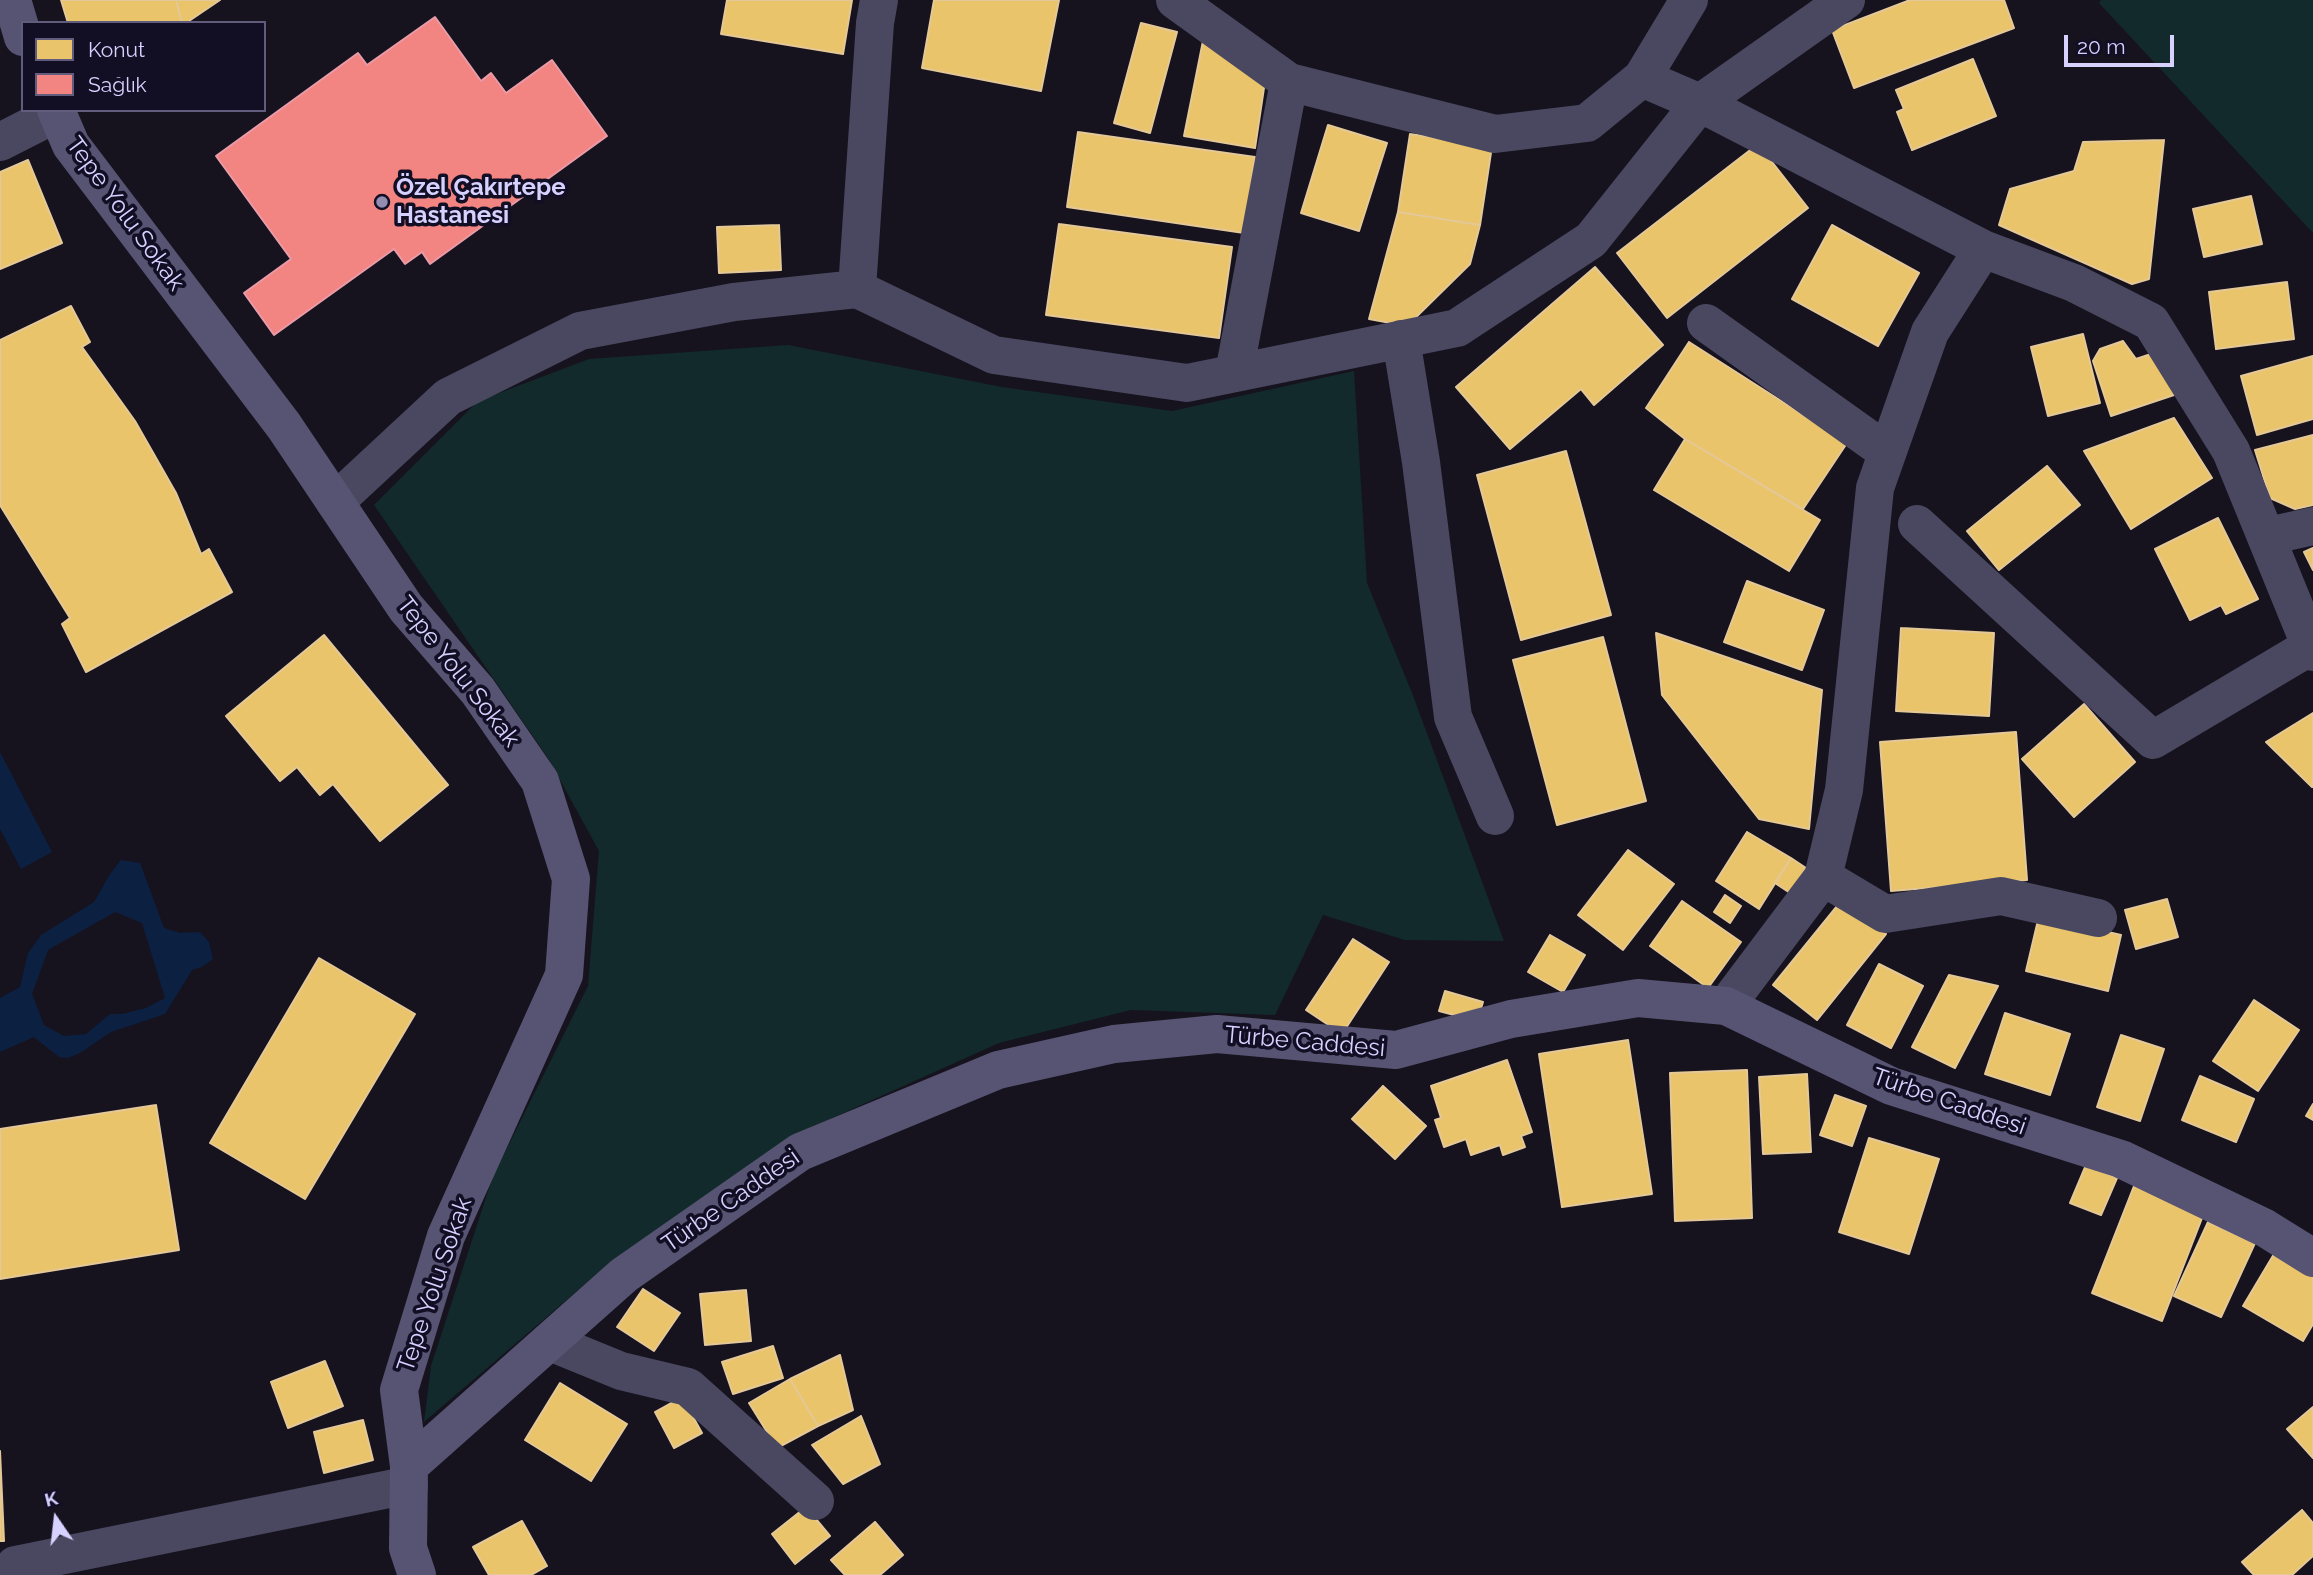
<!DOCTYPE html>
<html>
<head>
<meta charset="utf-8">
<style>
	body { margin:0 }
	#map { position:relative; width:2313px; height:1575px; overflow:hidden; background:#16131f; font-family:Raleway,sans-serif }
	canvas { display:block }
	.legend { position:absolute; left:21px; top:21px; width:245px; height:91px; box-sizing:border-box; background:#120e24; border:2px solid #615c7c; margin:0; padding:9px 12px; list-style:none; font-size:21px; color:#d7d1ff }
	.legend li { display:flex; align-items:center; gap:14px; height:35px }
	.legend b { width:35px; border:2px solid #615c7c }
	.north { position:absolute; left:21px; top:1484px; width:70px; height:70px; -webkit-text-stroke:5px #120e24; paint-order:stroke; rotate:346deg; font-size:19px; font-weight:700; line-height:28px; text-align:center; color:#d7d1ff }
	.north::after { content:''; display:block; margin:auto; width:24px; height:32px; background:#d7d1ff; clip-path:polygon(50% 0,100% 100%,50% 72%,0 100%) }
	.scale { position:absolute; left:2064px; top:35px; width:110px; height:32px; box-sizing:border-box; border:4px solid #d7d1ff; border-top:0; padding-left:9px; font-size:21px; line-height:24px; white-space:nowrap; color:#d7d1ff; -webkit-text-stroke:5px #120e24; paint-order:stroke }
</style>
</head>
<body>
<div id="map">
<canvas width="2313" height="1575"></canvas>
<ul class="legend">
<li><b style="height:19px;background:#e9c46a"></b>Konut</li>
<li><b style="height:19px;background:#f28482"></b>Sağlık</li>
</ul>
<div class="north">K</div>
<div class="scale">20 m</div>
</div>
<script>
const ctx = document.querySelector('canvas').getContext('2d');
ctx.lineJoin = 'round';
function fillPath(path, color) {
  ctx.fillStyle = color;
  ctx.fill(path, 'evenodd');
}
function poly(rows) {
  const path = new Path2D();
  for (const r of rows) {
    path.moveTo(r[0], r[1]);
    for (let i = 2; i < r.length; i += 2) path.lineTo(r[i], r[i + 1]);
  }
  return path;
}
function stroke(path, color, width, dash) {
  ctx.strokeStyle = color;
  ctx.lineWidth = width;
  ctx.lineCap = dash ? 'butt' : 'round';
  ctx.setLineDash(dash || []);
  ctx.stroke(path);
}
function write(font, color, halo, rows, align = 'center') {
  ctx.font = font + ' Raleway,sans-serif';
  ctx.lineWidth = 7;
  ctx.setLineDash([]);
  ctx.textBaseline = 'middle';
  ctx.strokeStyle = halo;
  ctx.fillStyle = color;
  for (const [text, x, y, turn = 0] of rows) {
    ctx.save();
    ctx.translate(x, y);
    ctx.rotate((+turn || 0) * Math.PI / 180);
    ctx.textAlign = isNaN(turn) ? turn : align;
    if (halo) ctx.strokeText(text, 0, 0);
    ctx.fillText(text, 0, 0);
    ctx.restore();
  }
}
fillPath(poly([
	[2101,0,2313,0,2313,233,2099,3],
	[788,345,1002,387,1172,411,1354,371,1367,583,1412,693,1504,941,1405,940,1323,915,1275,1015,1131,1010,999,1043,788,1138,612,1261,424,1422,431,1366,493,1176,588,986,599,851,548,758,374,505,478,401,589,359]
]), '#122a2b');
fillPath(poly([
	[0,752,52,852,21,869,0,829],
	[121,860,140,863,164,928,180,933,200,932,209,942,213,959,202,967,192,970,165,1014,111,1032,80,1053,68,1058,59,1057,34,1037,0,1052,0,998,20,987,28,953,41,935,94,902,110,874],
	[115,912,142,923,165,998,146,1008,122,1014,110,1014,86,1034,64,1036,44,1025,32,994,48,950]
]), '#0c2042');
const homes = poly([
	[61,0,176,0,182,23,68,23,61,0],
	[176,0,220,0,186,23,182,23,176,0],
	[727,0,852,0,843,54,721,34,727,0],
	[934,0,1059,0,1041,91,922,68,934,0],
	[1910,0,2004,0,2014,28,1854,88,1832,30,1910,0],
	[1141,23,1177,32,1150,133,1114,123,1141,23],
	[1203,41,1265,81,1255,148,1184,136,1203,41],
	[1973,59,1996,116,1912,150,1897,112,1904,109,1896,90,1973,59],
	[1328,125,1387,143,1359,231,1301,213,1328,125],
	[1078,132,1255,157,1244,233,1067,207,1078,132],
	[1410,134,1492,146,1480,225,1398,212,1410,134],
	[2164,140,2149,279,2132,284,1999,225,2010,189,2074,171,2083,142,2164,140],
	[1758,144,1808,208,1667,318,1617,253,1758,144],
	[28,160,62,243,0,269,0,172,28,160],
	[2251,196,2262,244,2204,257,2193,209,2251,196],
	[1398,212,1480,225,1470,264,1407,326,1369,319,1398,212],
	[1059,224,1232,247,1219,338,1046,315,1059,224],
	[779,225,781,270,719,273,717,227,779,225],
	[1832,225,1919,273,1878,346,1792,299,1832,225],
	[1595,267,1663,345,1594,405,1581,389,1510,449,1456,387,1595,267],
	[2287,282,2294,339,2216,349,2209,292,2287,282],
	[71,306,90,342,82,347,135,421,176,493,201,554,209,549,232,592,86,672,62,624,70,618,0,505,0,340,71,306],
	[2083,334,2100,403,2048,416,2031,347,2083,334],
	[2123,341,2136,359,2160,351,2174,395,2111,416,2093,361,2100,349,2123,341],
	[1689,342,1847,443,1803,509,1685,439,1646,408,1689,342],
	[2313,356,2313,419,2257,435,2241,376,2313,356],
	[2174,418,2212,478,2131,529,2084,451,2174,418],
	[2313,435,2313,505,2295,509,2270,498,2255,450,2313,435],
	[1685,439,1820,520,1789,571,1654,490,1685,439],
	[1566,451,1611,615,1521,640,1477,475,1566,451],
	[2047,466,2080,505,1999,570,1967,531,2047,466],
	[2218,518,2258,599,2226,614,2221,605,2190,620,2155,549,2218,518],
	[2313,548,2313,570,2304,552,2313,548],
	[1747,581,1824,610,1802,670,1724,642,1747,581],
	[1901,628,1994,633,1989,716,1896,711,1901,628],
	[1656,633,1822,690,1809,829,1759,819,1662,695,1656,633],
	[324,635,448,785,380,841,333,784,320,795,297,767,280,781,226,716,324,635],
	[1603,637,1646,801,1557,825,1513,660,1603,637],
	[2084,704,2135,762,2074,817,2022,759,2084,704],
	[2313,713,2313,787,2312,787,2266,742,2313,713],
	[2016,732,2027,880,1891,891,1880,742,2016,732],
	[1747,832,1791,858,1759,909,1716,881,1747,832],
	[1628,850,1674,884,1623,950,1578,915,1628,850],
	[1791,858,1806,868,1790,893,1775,883,1791,858],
	[1725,895,1741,906,1730,923,1714,912,1725,895],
	[2167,899,2178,937,2136,949,2125,910,2167,899],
	[1842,900,1886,934,1817,1020,1773,985,1842,900],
	[1682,901,1741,942,1708,988,1650,946,1682,901],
	[2039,916,2121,935,2108,991,2026,971,2039,916],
	[1550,935,1585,955,1563,992,1528,972,1550,935],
	[1353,939,1389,962,1342,1034,1306,1010,1353,939],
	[319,958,415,1014,305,1199,210,1143,319,958],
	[1879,964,1923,986,1891,1048,1847,1025,1879,964],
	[1949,975,1998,986,1955,1068,1912,1047,1949,975],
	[1445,991,1483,1002,1477,1021,1439,1011,1445,991],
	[2254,1000,2299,1030,2258,1091,2213,1061,2254,1000],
	[2005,1013,2070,1034,2050,1095,1985,1074,2005,1013],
	[2121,1035,2164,1049,2140,1121,2097,1107,2121,1035],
	[1628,1040,1652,1194,1562,1207,1539,1054,1628,1040],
	[1507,1060,1532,1132,1521,1136,1525,1147,1503,1155,1500,1145,1471,1155,1466,1139,1444,1147,1435,1120,1441,1118,1431,1086,1507,1060],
	[1747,1070,1752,1218,1675,1221,1670,1073,1747,1070],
	[1807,1074,1811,1152,1763,1154,1759,1077,1807,1074],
	[2200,1076,2254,1099,2236,1142,2182,1120,2200,1076],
	[1383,1086,1426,1126,1395,1159,1352,1119,1383,1086],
	[1835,1095,1866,1106,1852,1146,1820,1135,1835,1095],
	[2313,1104,2313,1120,2306,1116,2313,1104],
	[156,1105,179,1250,0,1279,0,1129,156,1105],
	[1869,1138,1939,1159,1909,1254,1839,1232,1869,1138],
	[2086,1165,2117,1178,2101,1215,2070,1203,2086,1165],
	[2134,1186,2204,1213,2162,1321,2092,1293,2134,1186],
	[2208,1222,2255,1243,2221,1317,2174,1296,2208,1222],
	[2277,1249,2313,1269,2313,1324,2303,1341,2243,1306,2277,1249],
	[643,1289,680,1313,654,1351,617,1327,643,1289],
	[746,1290,751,1341,705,1345,700,1294,746,1290],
	[773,1346,783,1378,733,1394,722,1362,773,1346],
	[840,1355,853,1410,818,1426,790,1379,840,1355],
	[325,1361,343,1406,288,1428,271,1382,325,1361],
	[790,1379,818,1426,777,1448,749,1403,790,1379],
	[560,1383,627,1424,591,1481,525,1440,560,1383],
	[682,1397,702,1433,674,1448,655,1412,682,1397],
	[2313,1407,2313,1458,2287,1429,2313,1407],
	[861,1416,880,1464,843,1484,812,1445,861,1416],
	[363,1420,373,1460,324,1473,314,1432,363,1420],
	[0,1451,4,1541,0,1541,0,1451],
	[806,1507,830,1536,795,1564,772,1534,806,1507],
	[2302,1510,2313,1523,2313,1556,2292,1575,2254,1575,2242,1562,2302,1510],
	[522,1521,547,1566,531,1575,489,1575,473,1547,522,1521],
	[875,1522,903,1555,880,1575,845,1575,831,1560,875,1522]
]);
fillPath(homes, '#e9c46a');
stroke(homes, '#e4c897', 2);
const health = poly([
	[435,17,481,81,491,73,506,93,552,60,607,136,430,264,422,252,405,264,394,249,274,335,244,293,291,259,216,156,358,53,367,65,435,17]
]);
fillPath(health, '#f28482');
stroke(health, '#ea9ba8', 2);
stroke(poly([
	[1175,0,1289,82,1495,134,1587,123,1642,78,1689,0],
	[1642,78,1700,103,1983,249,2074,283,2151,322,2231,451,2313,652],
	[0,142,57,113],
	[857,289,875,23,879,0],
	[1706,323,1887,452],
	[1401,339,1421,462,1453,717,1495,816],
	[1234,373,1289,82],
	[335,502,448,397,580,331,734,302,857,289,994,355,1187,383,1457,328,1591,240,1700,103,1846,0],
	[1917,524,2153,740,2311,646],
	[2268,536,2313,526],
	[1823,877,1885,914,2001,896,2098,918],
	[1726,1006,1823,877,1844,790,1875,488,1930,332,1983,249],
	[550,1342,621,1371,688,1387,815,1501],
	[17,1575,15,1565,409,1485]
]), '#494860', 38);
stroke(poly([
	[12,0,23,37],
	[56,110,71,145,284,426,406,608,478,691,540,781,571,879,564,975,446,1236,399,1390,409,1466,408,1548,417,1575],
	[409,1466,624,1275,800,1152,998,1070,1114,1044,1217,1034,1396,1050,1511,1019,1638,998,1726,1006,1891,1086,2121,1159,2265,1228,2313,1258]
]), '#575473', 38);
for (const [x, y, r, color] of [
	[382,202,7,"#938eb1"]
]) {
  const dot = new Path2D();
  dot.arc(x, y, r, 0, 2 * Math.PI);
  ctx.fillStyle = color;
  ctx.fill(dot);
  stroke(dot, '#120e24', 2.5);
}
write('bold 24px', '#d7d1ff', '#120e24', [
	["Özel Çakırtepe",396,188],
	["Hastanesi",396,216]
], 'left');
write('24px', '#d7d1ff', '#120e24', [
	["Tepe Yolu Sokak",125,214,54],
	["Tepe Yolu Sokak",458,672,52],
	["Türbe Caddesi",1305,1042,5],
	["Türbe Caddesi",1949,1102,19],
	["Türbe Caddesi",731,1201,-35],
	["Tepe Yolu Sokak",435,1285,-71]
]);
</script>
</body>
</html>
